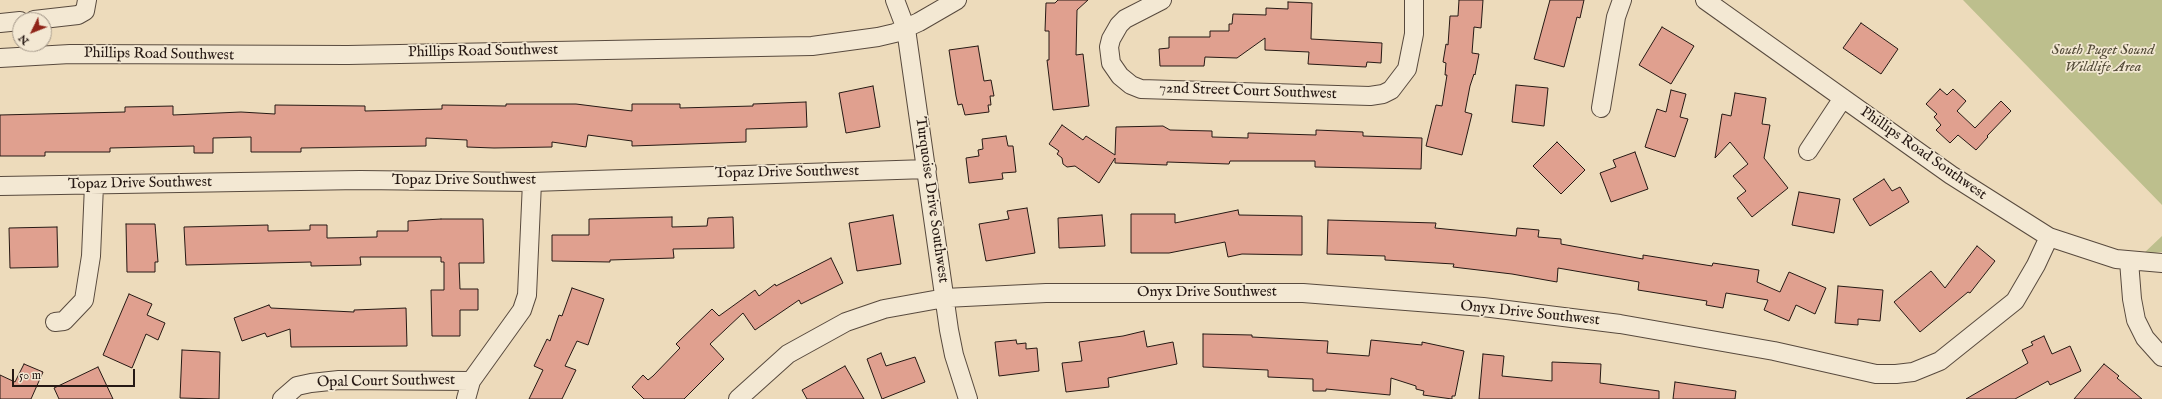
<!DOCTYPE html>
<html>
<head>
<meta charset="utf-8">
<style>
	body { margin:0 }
	#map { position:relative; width:2162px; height:399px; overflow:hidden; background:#eddbbb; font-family:"IM FELL English",serif }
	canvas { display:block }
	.north { position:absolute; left:12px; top:12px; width:40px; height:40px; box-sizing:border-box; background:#f3e8d3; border:1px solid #a19587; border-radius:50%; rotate:227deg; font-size:11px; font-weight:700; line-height:16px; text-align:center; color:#261914 }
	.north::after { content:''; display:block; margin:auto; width:14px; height:18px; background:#8f2418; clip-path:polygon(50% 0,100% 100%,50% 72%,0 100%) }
	.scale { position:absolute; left:12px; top:369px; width:123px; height:18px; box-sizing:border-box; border:2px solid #261914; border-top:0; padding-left:5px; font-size:12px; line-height:14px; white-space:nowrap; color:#261914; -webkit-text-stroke:3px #f3e8d3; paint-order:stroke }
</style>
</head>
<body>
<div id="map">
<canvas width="2162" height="399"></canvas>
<div class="north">N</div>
<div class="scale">50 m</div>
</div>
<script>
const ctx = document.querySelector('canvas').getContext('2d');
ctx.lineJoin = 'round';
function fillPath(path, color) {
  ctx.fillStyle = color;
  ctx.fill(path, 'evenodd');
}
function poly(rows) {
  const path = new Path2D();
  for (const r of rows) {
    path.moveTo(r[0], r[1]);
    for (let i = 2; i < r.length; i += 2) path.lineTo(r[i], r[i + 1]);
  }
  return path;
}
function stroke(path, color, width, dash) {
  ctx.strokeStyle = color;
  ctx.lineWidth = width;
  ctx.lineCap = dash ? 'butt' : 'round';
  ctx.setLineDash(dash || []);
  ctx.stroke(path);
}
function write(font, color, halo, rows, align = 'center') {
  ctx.font = font + ' "IM FELL English",serif';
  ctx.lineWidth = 3.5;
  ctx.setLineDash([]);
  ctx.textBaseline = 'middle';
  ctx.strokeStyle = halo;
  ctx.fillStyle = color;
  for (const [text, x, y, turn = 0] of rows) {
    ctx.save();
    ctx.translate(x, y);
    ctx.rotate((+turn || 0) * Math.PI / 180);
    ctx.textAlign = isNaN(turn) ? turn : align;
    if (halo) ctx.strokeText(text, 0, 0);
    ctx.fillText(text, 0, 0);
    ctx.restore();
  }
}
fillPath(poly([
	[1963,0,2162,0,2162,205],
	[2162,236,2162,252,2143,254]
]), '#bdbf8d');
const building = poly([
	[1058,0,1088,0,1077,10,1076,55,1083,54,1089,106,1053,110,1047,60,1049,60,1049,31,1045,31,1046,3,1055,3,1058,0],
	[1459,0,1483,0,1481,28,1474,27,1472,53,1479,54,1475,75,1474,74,1470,86,1465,112,1472,114,1462,155,1426,146,1436,105,1442,106,1447,75,1445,75,1446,63,1443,62,1446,44,1448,45,1450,16,1458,16,1459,0],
	[1550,0,1584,0,1580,18,1577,17,1564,67,1534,59,1550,0],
	[1288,2,1312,3,1311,39,1382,43,1381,63,1367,62,1366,67,1308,64,1309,52,1265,50,1265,38,1237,58,1205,57,1204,66,1160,66,1159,49,1169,48,1169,37,1210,37,1210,31,1229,31,1229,24,1232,24,1233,14,1266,15,1266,8,1288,9,1288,2],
	[1861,23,1898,49,1881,74,1843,48,1861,23],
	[1662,27,1694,46,1671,84,1639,65,1662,27],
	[978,46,984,81,991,80,994,96,990,96,991,105,988,105,989,112,965,115,962,104,958,105,956,96,949,50,978,46],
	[1516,85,1548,88,1544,126,1512,122,1516,85],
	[873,86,880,127,846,133,839,93,873,86],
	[1940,89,1947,95,1953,89,1966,101,1957,111,1975,128,2001,101,2011,111,1987,136,1988,137,1976,150,1958,135,1950,143,1936,130,1941,125,1934,117,1937,114,1926,104,1940,89],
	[1671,90,1686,94,1680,117,1688,119,1675,157,1645,147,1657,109,1666,112,1671,90],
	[1735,93,1766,98,1762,124,1770,125,1764,158,1788,188,1752,217,1737,198,1746,191,1733,176,1748,164,1730,142,1715,158,1722,114,1731,116,1735,93],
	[806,102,807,127,746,129,746,142,632,146,632,141,588,135,586,147,552,142,552,147,494,148,467,147,467,140,426,138,426,146,301,148,301,152,251,152,251,137,213,138,213,153,194,153,194,146,110,148,110,152,45,152,45,156,0,156,0,115,125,112,125,107,173,106,173,115,241,112,275,114,275,105,365,106,365,111,442,109,442,105,506,106,506,104,576,104,632,111,632,104,680,104,680,108,753,106,753,104,806,102],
	[1062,125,1083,140,1086,136,1115,155,1116,127,1163,126,1170,130,1212,131,1212,137,1248,138,1248,133,1316,135,1316,130,1363,132,1363,136,1422,138,1421,169,1315,167,1315,161,1230,161,1229,164,1167,162,1167,165,1115,163,1115,158,1099,183,1075,166,1067,167,1063,164,1062,158,1057,154,1059,151,1049,144,1062,125],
	[1006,136,1008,146,1013,146,1016,172,1002,173,1003,179,969,183,966,158,979,156,978,150,983,149,982,139,1006,136],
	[1557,142,1585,170,1561,194,1533,166,1557,142],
	[1635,152,1648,189,1611,202,1600,173,1616,167,1613,160,1635,152],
	[1884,179,1892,191,1900,187,1909,202,1870,226,1853,199,1884,179],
	[1799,192,1840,199,1834,233,1792,225,1799,192],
	[1027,208,1035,253,986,261,979,224,1009,219,1007,211,1027,208],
	[1238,210,1239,215,1302,216,1302,255,1242,254,1228,257,1225,242,1169,253,1131,253,1131,214,1175,214,1175,223,1238,210],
	[893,215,901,264,857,271,849,223,893,215],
	[1102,215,1105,246,1059,248,1058,218,1102,215],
	[672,217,672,227,707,226,708,218,733,217,734,248,673,249,674,258,610,260,610,262,552,261,552,235,589,235,589,219,672,217],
	[441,219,483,219,484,263,459,263,460,289,478,289,478,310,460,310,460,336,432,336,431,290,444,290,444,262,441,262,441,257,360,257,361,265,311,266,311,262,186,265,184,227,268,225,268,231,310,230,310,225,327,225,327,238,377,237,377,231,408,231,408,221,441,219],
	[1328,220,1436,223,1435,228,1516,236,1517,228,1539,230,1538,237,1561,239,1561,244,1643,259,1643,255,1712,266,1713,263,1759,270,1757,282,1780,292,1789,272,1826,288,1815,314,1796,305,1789,321,1764,310,1768,300,1726,293,1723,308,1706,305,1707,301,1638,290,1639,282,1558,268,1557,282,1512,274,1453,267,1454,264,1385,260,1385,256,1327,254,1328,220],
	[126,224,155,224,158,262,155,262,155,272,127,272,126,224],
	[57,227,58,267,10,268,9,228,57,227],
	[1977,246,1995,261,1970,293,1968,292,1920,332,1894,302,1931,271,1945,288,1977,246],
	[831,258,843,283,801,304,799,300,755,330,743,313,710,344,724,359,684,399,644,399,632,387,643,375,648,380,653,376,680,348,676,344,712,309,719,316,755,290,759,296,775,284,776,286,831,258],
	[1838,286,1883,290,1880,321,1858,319,1858,325,1835,323,1838,286],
	[572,288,604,299,588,345,577,341,565,366,576,370,562,399,529,399,543,370,534,366,547,339,550,341,559,315,562,316,572,288],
	[129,294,152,304,147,315,165,323,158,340,146,334,132,368,103,355,129,294],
	[269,305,271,308,354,312,354,310,406,308,407,346,291,347,290,329,267,337,265,333,242,341,234,318,269,305],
	[1144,331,1147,347,1173,342,1177,364,1108,378,1109,387,1066,392,1062,363,1082,361,1079,342,1123,336,1144,331],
	[1203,334,1252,335,1252,337,1328,341,1327,353,1369,356,1371,340,1422,345,1422,342,1464,351,1455,396,1452,396,1452,399,1423,395,1424,391,1416,389,1416,386,1391,378,1390,395,1326,389,1326,391,1313,391,1313,379,1268,377,1268,370,1203,367,1203,334],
	[2044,336,2052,354,2070,346,2081,371,2050,385,2048,381,2015,399,1966,399,2028,363,2022,350,2033,345,2031,342,2044,336],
	[1016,340,1017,344,1026,343,1026,349,1037,348,1039,371,999,376,995,342,1016,340],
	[182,350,220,352,219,399,180,398,182,350],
	[881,353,886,366,915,357,925,382,882,399,867,359,881,353],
	[1483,354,1504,356,1502,376,1552,381,1552,362,1601,364,1600,383,1659,391,1659,399,1479,399,1483,354],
	[24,364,43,372,31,399,0,399,0,375,15,382,24,364],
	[2104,364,2119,376,2117,378,2142,399,2074,399,2104,364],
	[845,366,864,399,807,399,802,390,845,366],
	[98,367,113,399,59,399,54,388,98,367],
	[1675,382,1736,391,1735,399,1673,399,1675,382]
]);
fillPath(building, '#e0a08f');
stroke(building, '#261914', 1);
const minor = poly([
	[895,0,906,29,949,330,954,355,968,399],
	[1162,0,1125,19,1119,25,1111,39,1109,47,1111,63,1120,76,1131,85,1141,89,1370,96,1383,94,1391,90,1407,69,1414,34,1414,0],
	[1705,0,1951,175,2049,237,2116,259,2162,263],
	[34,20,78,15,85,11,87,0],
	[0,23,20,21],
	[0,58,70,54,348,55,812,46,878,37,895,33,919,22,957,0],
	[1601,108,1616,17,1622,0],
	[1808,151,1843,98],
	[0,186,360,180,532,182,927,169],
	[2129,261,2132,299,2136,320,2145,338,2162,357],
	[55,322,64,321,84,300,91,256,94,185],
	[282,399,297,386,311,383,339,380,471,381],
	[466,399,471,381,522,310,527,295,532,182],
	[738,399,788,354,846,322,884,309,945,298,1046,293,1303,293,1483,307,1620,324,1774,351,1876,374,1896,374,1913,372,1940,361,2015,301,2036,265,2049,237]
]);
stroke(minor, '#584a3e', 20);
stroke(minor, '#f3e8d3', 18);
write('italic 15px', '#534b38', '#f3e8d3', [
	["South Puget Sound",2103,51],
	["Wildlife Area",2103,68]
]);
write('15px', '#261914', '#f3e8d3', [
	["Phillips Road Southwest",483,52,-1],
	["Phillips Road Southwest",159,55,1],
	["72nd Street Court Southwest",1248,92,2],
	["Phillips Road Southwest",1923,154,35],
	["Topaz Drive Southwest",787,173,-1],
	["Topaz Drive Southwest",464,181],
	["Topaz Drive Southwest",140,184,-1],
	["Turquoise Drive Southwest",931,200,82],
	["Onyx Drive Southwest",1207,293],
	["Onyx Drive Southwest",1530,314,6],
	["Opal Court Southwest",386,382,-1]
]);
</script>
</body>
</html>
